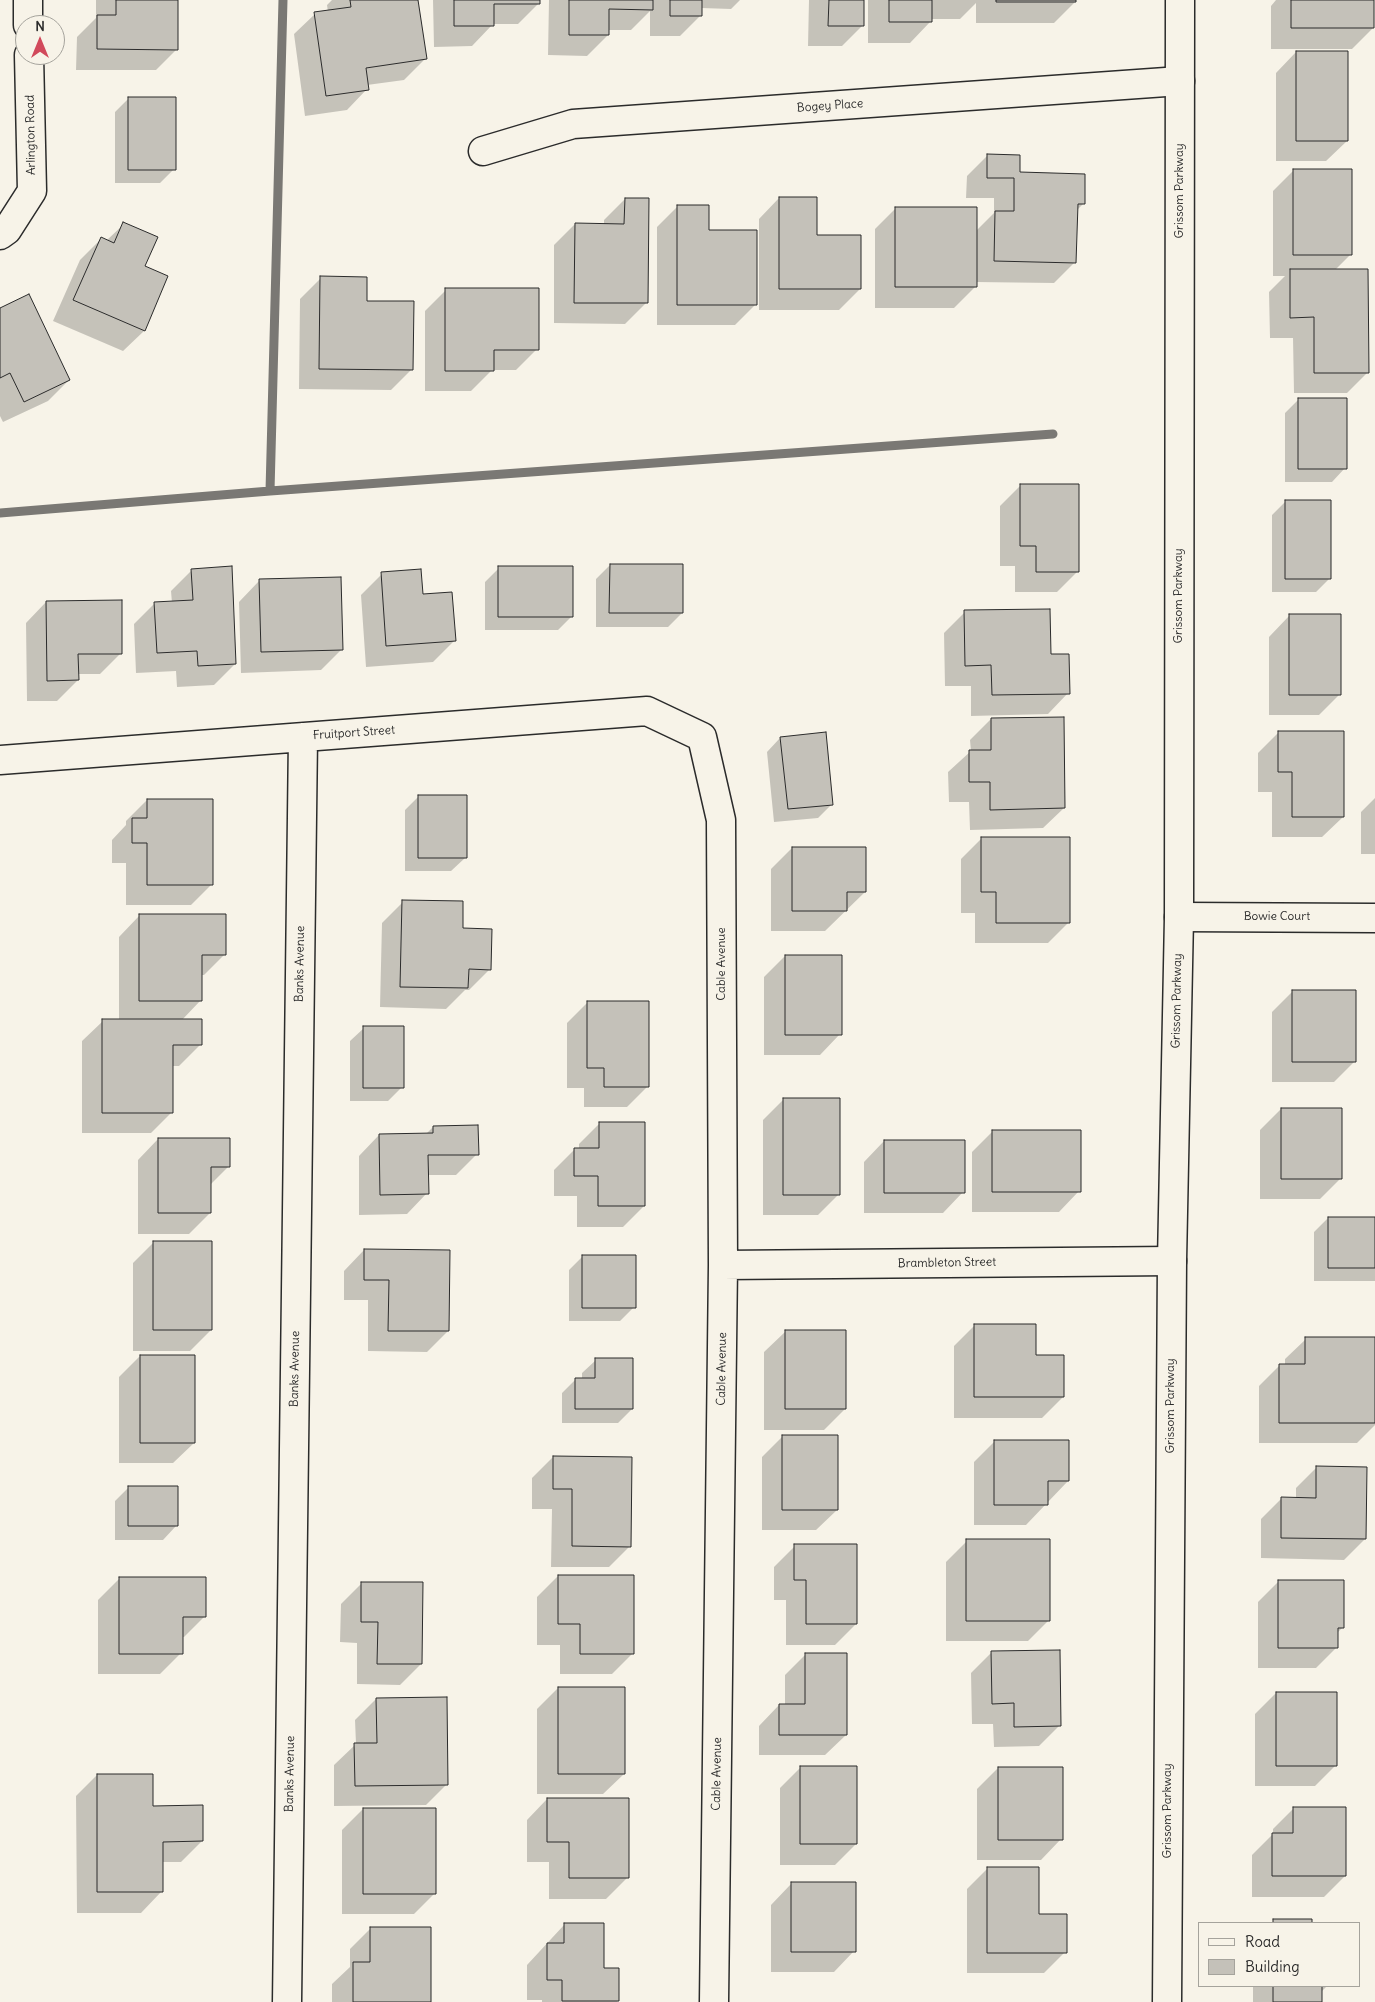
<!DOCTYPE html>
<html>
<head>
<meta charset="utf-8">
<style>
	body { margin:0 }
	#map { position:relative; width:1375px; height:2002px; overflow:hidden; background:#f7f3e8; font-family:Delius,sans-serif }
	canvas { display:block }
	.legend { position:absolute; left:1198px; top:1922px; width:162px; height:65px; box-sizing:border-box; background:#f7f3e8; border:1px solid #a5a39c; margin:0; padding:6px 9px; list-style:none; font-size:15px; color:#2b2b2b }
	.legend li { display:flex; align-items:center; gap:10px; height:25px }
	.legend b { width:25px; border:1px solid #a5a39c }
	.north { position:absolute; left:15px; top:15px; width:50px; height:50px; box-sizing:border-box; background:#f7f3e8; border:1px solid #a5a39c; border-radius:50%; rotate:0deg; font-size:14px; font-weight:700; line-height:20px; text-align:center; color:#2b2b2b }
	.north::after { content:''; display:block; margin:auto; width:18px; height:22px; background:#d1495b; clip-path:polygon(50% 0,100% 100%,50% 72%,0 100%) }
</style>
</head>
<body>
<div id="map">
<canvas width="1375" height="2002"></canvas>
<ul class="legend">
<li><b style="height:6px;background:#f7f3e8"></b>Road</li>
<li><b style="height:14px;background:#c4c1b9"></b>Building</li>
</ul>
<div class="north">N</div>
</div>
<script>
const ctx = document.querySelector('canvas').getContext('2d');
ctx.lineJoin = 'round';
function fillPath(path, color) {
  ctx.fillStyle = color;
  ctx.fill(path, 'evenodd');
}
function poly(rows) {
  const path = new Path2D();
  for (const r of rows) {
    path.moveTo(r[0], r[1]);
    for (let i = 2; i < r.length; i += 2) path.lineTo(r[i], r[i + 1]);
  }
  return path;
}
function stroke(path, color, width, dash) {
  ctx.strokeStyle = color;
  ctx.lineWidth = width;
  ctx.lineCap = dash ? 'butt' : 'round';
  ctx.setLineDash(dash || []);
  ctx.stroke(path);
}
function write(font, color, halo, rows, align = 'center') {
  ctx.font = font + ' Delius,sans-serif';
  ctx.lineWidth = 4.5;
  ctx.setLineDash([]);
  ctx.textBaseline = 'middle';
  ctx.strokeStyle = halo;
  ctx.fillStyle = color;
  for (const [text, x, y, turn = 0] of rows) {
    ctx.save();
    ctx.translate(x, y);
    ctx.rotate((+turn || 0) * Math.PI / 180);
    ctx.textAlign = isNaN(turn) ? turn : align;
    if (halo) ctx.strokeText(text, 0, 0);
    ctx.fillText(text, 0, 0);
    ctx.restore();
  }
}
fillPath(poly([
	[96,0,177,0,177,49,156,70,76,70,77,37,96,18],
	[332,0,417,0,425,59,404,80,367,85,367,89,347,110,305,116,294,34,315,14,328,12,327,5],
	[433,0,539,0,539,3,518,24,493,24,472,46,434,47],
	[549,0,740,0,731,9,701,8,701,15,680,36,650,36,650,11,631,30,608,30,608,35,587,56,548,55],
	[809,0,863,0,863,25,842,46,808,46],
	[868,0,1075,0,1075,2,1054,23,976,23,976,3,960,19,930,19,930,22,910,43,868,43],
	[1276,0,1373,0,1373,28,1352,49,1271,49,1271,6],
	[1296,52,1347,141,1326,161,1276,161,1276,73],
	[129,98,174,169,160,183,115,183,115,112],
	[988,155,1019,173,1083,204,1076,211,1075,262,1054,283,975,282,975,287,954,308,875,308,875,229,896,208,975,232,994,213,994,198,966,198,967,176],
	[1294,170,1350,255,1335,270,1368,372,1347,393,1294,393,1293,338,1270,338,1269,292,1285,276,1273,276,1273,191],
	[779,198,816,236,860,289,839,310,759,310,759,219],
	[625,199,646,303,625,324,554,323,554,245,575,224,604,225,604,220],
	[678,206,708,231,756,304,735,325,657,325,657,227],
	[124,224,143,267,167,277,144,331,123,351,53,321,80,260,101,239,106,241],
	[321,278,366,302,412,369,391,390,299,389,300,299],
	[446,290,537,349,516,370,492,370,471,391,425,391,425,311],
	[0,310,69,380,48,401,3,422,0,416],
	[1299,399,1345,468,1332,482,1285,482,1285,413],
	[1021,485,1078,571,1057,592,1015,592,1015,566,1000,566,1000,506],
	[1286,501,1330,578,1316,592,1272,592,1272,515],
	[610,565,682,613,668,627,596,627,596,579],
	[499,568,572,616,558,630,485,630,485,582],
	[192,570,235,664,214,685,177,687,176,671,136,673,134,624,154,604,172,603,171,591],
	[382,574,422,595,454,641,433,662,366,667,361,595],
	[259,581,342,649,321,670,241,673,239,602],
	[46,602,121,653,100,674,78,674,78,680,57,701,27,701,26,623],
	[965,612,1049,656,1068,693,1048,714,971,716,971,686,945,686,944,633],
	[1289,616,1340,694,1319,715,1269,715,1269,637],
	[991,719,1064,808,1043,828,970,830,969,802,949,802,948,772,971,751,970,740],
	[1279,732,1343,817,1322,837,1272,837,1272,792,1258,792,1258,753],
	[780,738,832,804,818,818,774,822,767,752],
	[419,796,465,858,451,871,405,871,405,810],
	[1375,798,1375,854,1361,854,1361,812],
	[147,800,212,884,191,905,126,905,126,863,112,863,112,840,126,825,126,821],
	[982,838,1069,922,1048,943,975,943,975,913,961,913,961,859],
	[792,848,865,892,825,931,771,931,771,869],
	[403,902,461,930,490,969,469,990,465,990,446,1009,380,1007,382,923],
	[139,916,225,954,204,975,201,975,201,1000,181,1021,200,1045,179,1066,172,1066,172,1112,151,1133,82,1133,82,1041,103,1021,119,1021,119,937],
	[785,956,840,1034,820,1055,764,1055,764,977],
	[1293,991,1355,1061,1334,1082,1272,1082,1272,1012],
	[588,1002,648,1086,627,1107,584,1107,584,1088,567,1088,567,1023],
	[364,1028,402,1087,388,1101,350,1101,350,1041],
	[784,1099,839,1194,818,1215,763,1215,763,1120],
	[1281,1109,1341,1178,1320,1199,1260,1199,1260,1130],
	[600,1123,644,1206,623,1227,577,1227,577,1196,554,1196,554,1170,575,1149,579,1149,579,1144],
	[433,1127,477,1154,456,1175,427,1175,427,1193,407,1214,359,1215,359,1156,379,1135,426,1134],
	[993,1131,1079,1191,1059,1212,972,1212,972,1152],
	[158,1139,229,1166,210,1185,210,1213,189,1234,138,1234,138,1160],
	[884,1141,963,1192,943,1213,864,1213,864,1162],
	[1328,1218,1375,1218,1375,1281,1314,1281,1314,1232],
	[154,1242,211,1330,190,1351,133,1351,133,1263],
	[364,1250,448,1331,427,1352,368,1351,368,1300,344,1300,344,1271],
	[583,1256,634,1307,620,1321,569,1321,569,1270],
	[974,1326,1034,1356,1063,1397,1042,1418,954,1418,954,1346],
	[785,1332,845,1409,824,1430,764,1430,764,1352],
	[1306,1339,1375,1339,1375,1425,1357,1443,1259,1443,1259,1386,1280,1365,1285,1365,1285,1359],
	[140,1356,194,1443,173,1463,119,1463,119,1377],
	[596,1360,632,1409,618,1423,562,1423,562,1393,576,1379,582,1379,582,1373],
	[783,1436,837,1510,816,1530,762,1530,762,1457],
	[995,1441,1068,1481,1026,1525,974,1525,974,1462],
	[553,1457,630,1546,609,1567,551,1567,552,1509,532,1509,532,1478],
	[1317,1467,1365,1539,1344,1560,1261,1558,1261,1519,1282,1498,1296,1498,1296,1488],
	[129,1487,176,1526,163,1540,115,1540,115,1501],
	[967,1541,1049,1620,1028,1641,946,1641,946,1562],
	[795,1546,856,1624,835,1645,786,1645,786,1600,774,1600,774,1567],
	[558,1576,633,1653,612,1674,560,1674,560,1645,537,1645,537,1597],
	[119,1579,205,1616,184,1637,181,1637,181,1653,160,1674,98,1674,98,1600],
	[1279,1581,1343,1627,1337,1633,1337,1647,1316,1668,1258,1668,1258,1602],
	[362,1583,421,1664,400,1685,357,1684,357,1643,340,1642,341,1604],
	[992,1652,1060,1725,1039,1746,994,1747,993,1724,972,1724,971,1673],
	[806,1654,846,1735,825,1755,759,1755,759,1726,779,1705,785,1705,785,1675],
	[558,1688,624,1774,603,1794,537,1794,537,1709],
	[1276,1693,1336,1765,1315,1786,1255,1786,1255,1714],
	[376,1699,447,1784,426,1805,334,1806,334,1765,356,1744,355,1720],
	[801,1767,856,1844,835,1865,780,1865,780,1788],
	[998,1768,1061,1839,1041,1860,977,1860,977,1789],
	[97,1775,152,1807,202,1841,181,1862,161,1862,161,1892,141,1913,77,1913,76,1796],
	[547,1799,627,1878,606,1899,549,1899,549,1862,527,1862,527,1820],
	[1294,1808,1345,1876,1324,1897,1252,1897,1252,1855,1273,1834,1273,1829],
	[363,1809,435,1893,414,1914,342,1914,342,1830],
	[988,1868,1038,1915,1065,1952,1044,1973,967,1973,967,1889],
	[791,1884,854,1951,834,1972,771,1972,771,1905],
	[564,1925,618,2001,617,2002,542,2002,542,2000,527,2000,527,1965],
	[371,1928,430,2002,332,2002,332,1984,350,1967,350,1949],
	[1253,1986,1327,1986,1320,1993,1320,2002,1253,2002]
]), '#0003');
stroke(poly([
	[270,491,283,0],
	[0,513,270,491,1053,434]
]), '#7a7874', 9);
const building = poly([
	[116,0,178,0,178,50,97,49,97,15,116,15,116,0],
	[350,0,418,0,427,59,366,68,369,90,326,96,314,12,351,7,350,0],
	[454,0,540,0,540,4,494,4,494,26,454,26,454,0],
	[569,0,653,0,653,10,609,9,609,35,569,35,569,0],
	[670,0,702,0,702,16,670,16,670,0],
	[829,0,864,0,864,26,828,26,829,0],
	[889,0,932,0,932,22,889,22,889,0],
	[996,0,1076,0,1076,2,996,2,996,0],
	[1291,0,1374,0,1374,28,1291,28,1291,0],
	[1296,51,1348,51,1348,141,1296,141,1296,51],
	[128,97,176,97,176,170,128,170,128,97],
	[987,154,1020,155,1020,172,1085,174,1085,204,1078,204,1076,263,994,261,995,211,1014,211,1014,178,987,178,987,154],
	[1293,169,1352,169,1352,255,1293,255,1293,169],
	[779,197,817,197,817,235,861,235,861,289,779,289,779,197],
	[625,198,649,198,648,303,574,303,575,223,624,224,625,198],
	[677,205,709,205,709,230,757,230,757,305,677,305,677,205],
	[895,207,977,207,977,287,895,287,895,207],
	[123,222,158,237,145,266,168,276,145,331,73,300,101,237,114,243,123,222],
	[1290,269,1368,269,1369,373,1314,373,1314,317,1290,318,1290,269],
	[320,276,367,277,367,301,414,301,413,370,319,369,320,276],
	[445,288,539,288,539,350,494,350,494,371,445,371,445,288],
	[29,294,70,380,24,402,10,373,0,378,0,308,29,294],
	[1298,398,1347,398,1347,469,1298,469,1298,398],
	[1020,484,1079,484,1079,572,1036,572,1036,546,1020,546,1020,484],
	[1285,500,1331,500,1331,579,1285,579,1285,500],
	[610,564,683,564,683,613,609,613,610,564],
	[232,566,236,664,198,666,197,651,157,653,154,602,193,600,191,569,232,566],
	[498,566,573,566,573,617,498,617,498,566],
	[421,569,423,594,452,592,456,641,386,646,381,572,421,569],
	[341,577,343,650,261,652,259,579,341,577],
	[122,600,122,654,78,654,79,680,47,681,46,601,122,600],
	[1050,609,1051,654,1069,654,1070,694,992,695,991,665,965,666,964,610,1050,609],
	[1289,614,1341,614,1341,695,1289,695,1289,614],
	[1064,717,1065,808,990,810,990,782,969,782,969,750,991,750,991,718,1064,717],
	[1278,731,1344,731,1344,817,1292,817,1292,772,1278,772,1278,731],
	[826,732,833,805,788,809,780,737,826,732],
	[418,795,467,795,467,858,418,858,418,795],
	[147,799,213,799,213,885,147,885,147,843,132,843,132,818,147,818,147,799],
	[981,837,1070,837,1070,923,996,923,996,892,981,892,981,837],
	[792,847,866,847,866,892,847,892,847,911,792,911,792,847],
	[402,900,463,901,463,928,492,929,491,970,469,969,468,988,400,987,402,900],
	[139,914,226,914,226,955,202,955,202,1001,139,1001,139,914],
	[785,955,842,955,842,1035,785,1035,785,955],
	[1292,990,1356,990,1356,1062,1292,1062,1292,990],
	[587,1001,649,1001,649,1087,604,1087,604,1068,587,1068,587,1001],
	[102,1019,202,1019,202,1045,173,1045,173,1113,102,1113,102,1019],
	[363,1026,404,1026,404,1088,363,1088,363,1026],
	[783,1098,840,1098,840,1195,783,1195,783,1098],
	[1281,1108,1342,1108,1342,1179,1281,1179,1281,1108],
	[599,1122,645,1122,645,1206,598,1206,598,1176,574,1176,574,1148,599,1148,599,1122],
	[478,1125,479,1155,428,1155,429,1194,380,1195,379,1134,433,1133,433,1126,478,1125],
	[992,1130,1081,1130,1081,1192,992,1192,992,1130],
	[158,1138,230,1138,230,1167,211,1167,211,1213,158,1213,158,1138],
	[884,1140,965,1140,965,1193,884,1193,884,1140],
	[1328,1217,1375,1217,1375,1268,1328,1268,1328,1217],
	[153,1241,212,1241,212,1330,153,1330,153,1241],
	[364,1249,450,1250,449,1331,388,1331,389,1280,364,1280,364,1249],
	[582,1255,636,1255,636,1308,582,1308,582,1255],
	[974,1324,1036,1324,1036,1355,1064,1355,1064,1397,974,1397,974,1324],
	[785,1330,846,1330,846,1409,785,1409,785,1330],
	[1305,1337,1375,1337,1375,1423,1279,1423,1279,1364,1305,1364,1305,1337],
	[140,1355,195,1355,195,1443,140,1443,140,1355],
	[595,1358,633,1358,633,1409,575,1409,575,1378,595,1378,595,1358],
	[782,1435,838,1435,838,1510,782,1510,782,1435],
	[994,1440,1069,1440,1069,1481,1048,1481,1048,1505,994,1505,994,1440],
	[553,1456,632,1457,631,1547,572,1546,572,1489,553,1489,553,1456],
	[1316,1466,1367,1467,1366,1539,1281,1538,1281,1497,1316,1498,1316,1466],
	[128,1486,178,1486,178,1526,128,1526,128,1486],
	[966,1539,1050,1539,1050,1621,966,1621,966,1539],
	[794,1544,857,1544,857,1624,806,1624,806,1580,794,1580,794,1544],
	[558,1575,634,1575,634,1654,580,1654,580,1624,558,1624,558,1575],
	[119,1577,206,1577,206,1617,183,1617,183,1654,119,1654,119,1577],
	[1278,1580,1344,1580,1344,1628,1338,1628,1338,1648,1278,1648,1278,1580],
	[361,1582,423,1582,422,1664,377,1664,378,1622,361,1622,361,1582],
	[1060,1650,1061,1726,1014,1727,1014,1703,992,1704,991,1651,1060,1650],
	[805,1653,847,1653,847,1735,779,1735,779,1704,805,1704,805,1653],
	[558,1687,625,1687,625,1774,558,1774,558,1687],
	[1276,1692,1337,1692,1337,1766,1276,1766,1276,1692],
	[447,1697,448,1785,355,1786,354,1743,377,1743,376,1698,447,1697],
	[800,1766,857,1766,857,1844,800,1844,800,1766],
	[998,1767,1063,1767,1063,1840,998,1840,998,1767],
	[97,1774,153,1774,153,1806,203,1805,203,1841,163,1842,163,1892,97,1892,97,1774],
	[547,1798,629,1798,629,1878,569,1878,569,1842,547,1842,547,1798],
	[1293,1807,1346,1807,1346,1876,1272,1876,1272,1833,1293,1833,1293,1807],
	[363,1808,436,1808,436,1894,363,1894,363,1808],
	[987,1867,1039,1867,1039,1914,1067,1914,1067,1953,987,1953,987,1867],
	[791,1882,856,1882,856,1952,791,1952,791,1882],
	[1273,1919,1312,1919,1312,1923,1273,1923,1273,1919],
	[564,1923,604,1923,604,1968,619,1968,619,2001,562,2001,562,1980,547,1980,547,1943,564,1943,564,1923],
	[370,1927,431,1927,431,2002,353,2002,353,1962,370,1962,370,1927],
	[1273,1986,1329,1986,1322,1986,1322,2002,1273,2002,1273,1986]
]);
fillPath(building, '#c4c1b9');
stroke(building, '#2b2b2b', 1);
const street = poly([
	[28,0,28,25],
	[483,151,573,124,1180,81],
	[0,235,7,230,32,191,29,55],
	[0,760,647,711,702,737,721,820,723,1265,714,2002],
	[1179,917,1375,918],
	[723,1265,1172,1261],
	[287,2002,303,737]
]);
const secondary = poly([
	[1167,2002,1172,1261,1179,917,1180,0]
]);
stroke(street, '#2b2b2b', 31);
stroke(secondary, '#2b2b2b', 31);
stroke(street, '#f7f3e8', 28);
stroke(secondary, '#f7f3e8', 28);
write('12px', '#2b2b2b', '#f7f3e8', [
	["Bogey Place",830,106,-4],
	["Arlington Road",31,135,-91],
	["Grissom Parkway",1180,191,-90],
	["Grissom Parkway",1179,596,-90],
	["Fruitport Street",354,733,-4],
	["Bowie Court",1277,917],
	["Banks Avenue",300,964,-89],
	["Cable Avenue",722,964,-90],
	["Grissom Parkway",1177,1001,-89],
	["Brambleton Street",947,1263,-1],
	["Banks Avenue",295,1369,-89],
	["Cable Avenue",722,1369,-89],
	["Grissom Parkway",1171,1406,-90],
	["Banks Avenue",290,1774,-89],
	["Cable Avenue",717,1774,-89],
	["Grissom Parkway",1168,1811,-90]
]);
</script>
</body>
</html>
